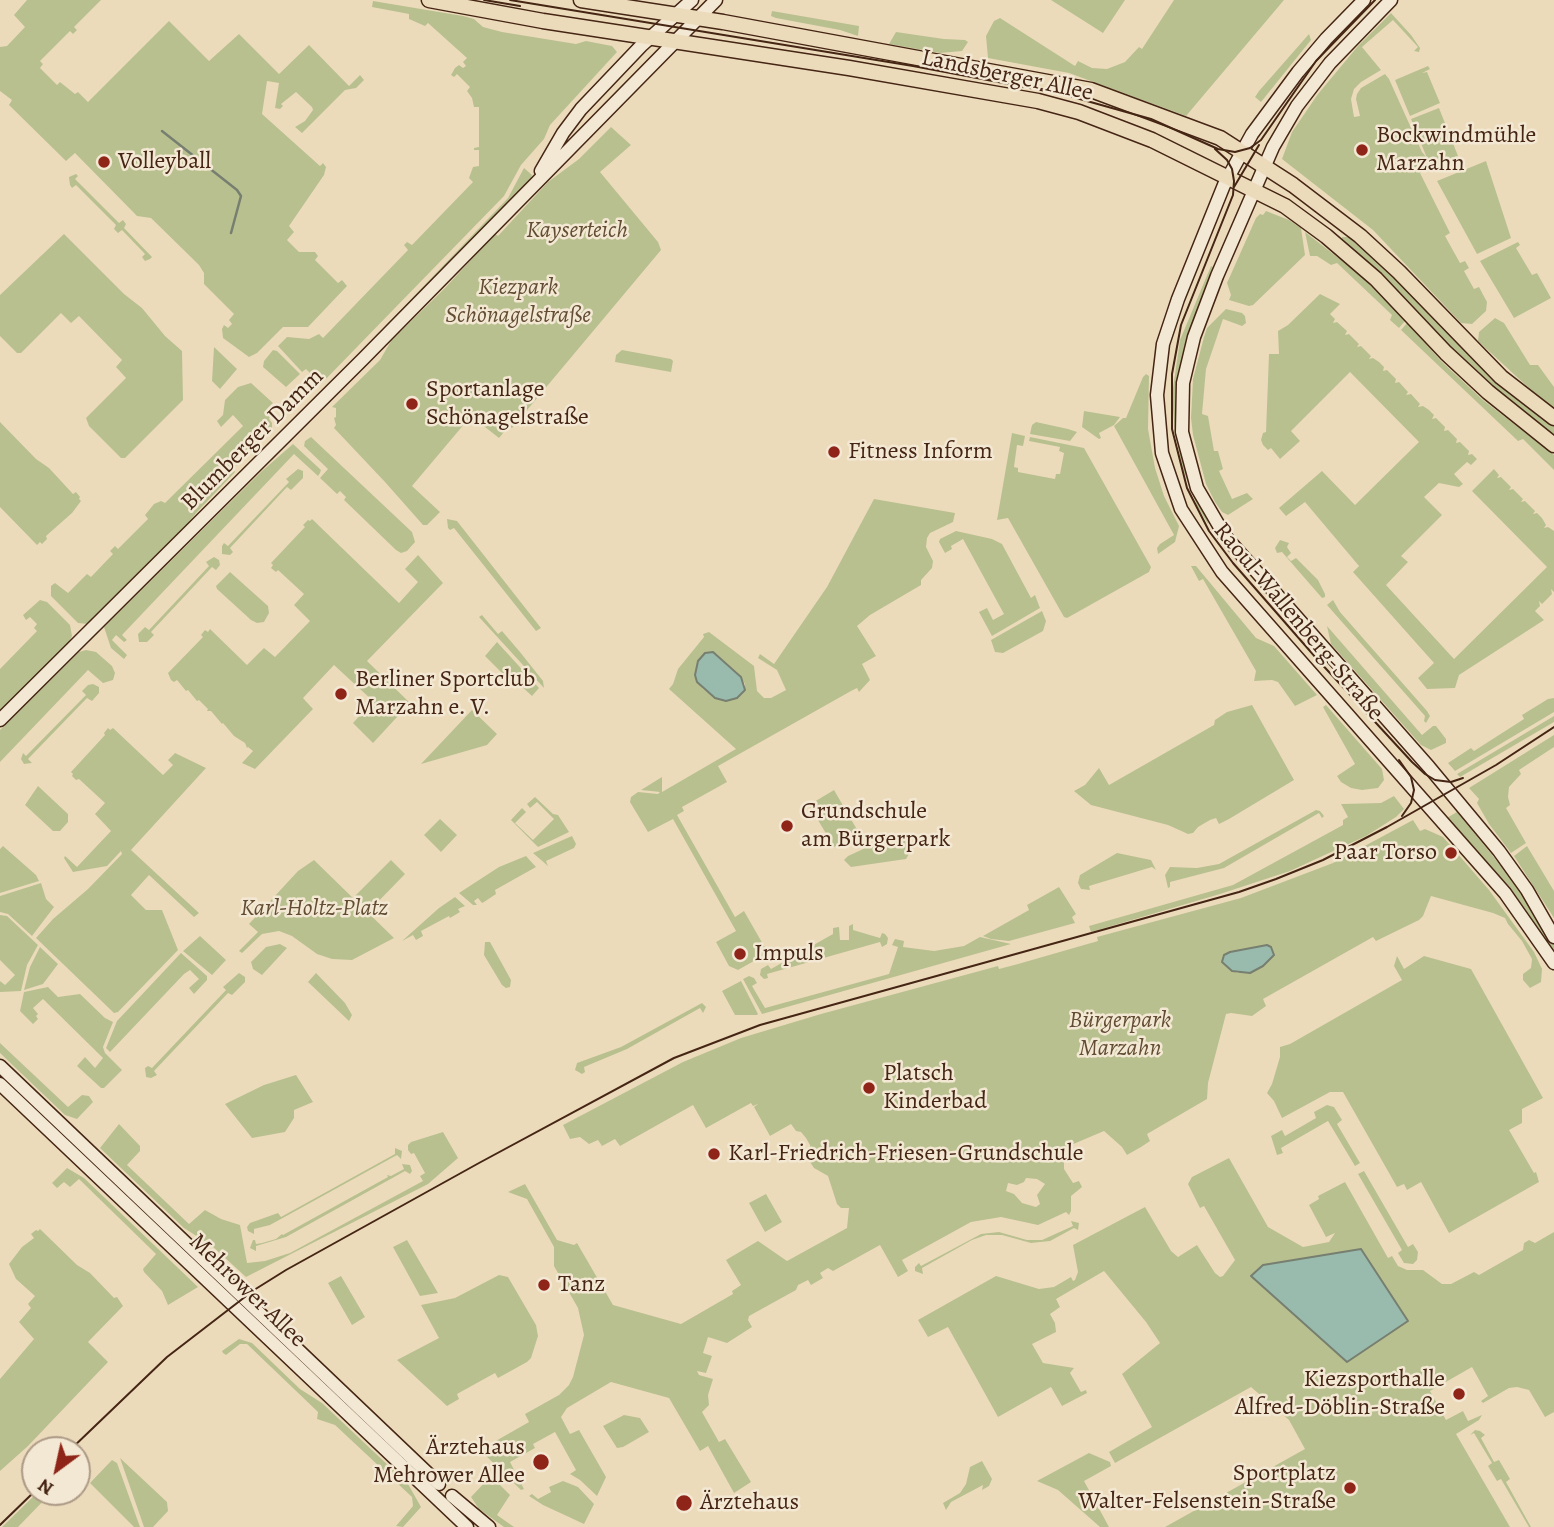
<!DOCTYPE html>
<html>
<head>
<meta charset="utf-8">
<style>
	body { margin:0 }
	#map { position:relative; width:1554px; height:1527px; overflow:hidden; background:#ecdbbb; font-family:Alegreya,serif }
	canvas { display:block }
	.north { position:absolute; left:21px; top:1436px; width:70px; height:70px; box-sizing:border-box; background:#f3e8d3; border:2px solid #ad9a87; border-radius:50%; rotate:213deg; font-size:19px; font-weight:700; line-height:28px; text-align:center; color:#452514 }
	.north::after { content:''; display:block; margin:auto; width:24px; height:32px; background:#8f2418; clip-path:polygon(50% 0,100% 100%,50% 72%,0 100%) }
</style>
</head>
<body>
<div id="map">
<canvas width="1554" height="1527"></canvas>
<div class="north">N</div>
</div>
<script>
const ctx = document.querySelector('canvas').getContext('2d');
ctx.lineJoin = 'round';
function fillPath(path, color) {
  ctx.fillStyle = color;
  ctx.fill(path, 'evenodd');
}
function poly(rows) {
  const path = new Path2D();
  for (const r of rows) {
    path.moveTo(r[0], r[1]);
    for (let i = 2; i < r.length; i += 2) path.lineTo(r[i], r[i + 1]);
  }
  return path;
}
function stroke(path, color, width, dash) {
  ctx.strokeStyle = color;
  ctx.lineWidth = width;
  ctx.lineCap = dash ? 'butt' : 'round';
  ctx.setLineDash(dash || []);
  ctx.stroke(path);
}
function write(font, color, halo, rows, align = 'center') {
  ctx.font = font + ' Alegreya,serif';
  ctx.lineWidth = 5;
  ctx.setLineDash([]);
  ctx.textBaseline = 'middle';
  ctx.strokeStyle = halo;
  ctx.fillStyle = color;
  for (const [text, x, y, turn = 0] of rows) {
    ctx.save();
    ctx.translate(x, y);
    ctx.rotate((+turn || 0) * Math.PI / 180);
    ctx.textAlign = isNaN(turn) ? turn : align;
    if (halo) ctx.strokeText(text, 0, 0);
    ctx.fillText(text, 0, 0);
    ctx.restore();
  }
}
fillPath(poly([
	[27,0,101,0,74,27,77,30,73,34,70,31,40,61,43,64,40,68,57,85,60,82,75,94,78,92,88,102,169,21,209,61,239,34,279,74,309,45,349,86,360,75,364,80,356,88,345,90,302,133,295,127,305,121,313,110,312,107,296,92,281,104,283,106,280,109,275,108,279,83,267,81,262,114,320,166,323,163,326,167,324,175,289,226,294,232,287,240,299,252,315,252,318,256,315,260,338,283,342,280,347,286,308,327,283,327,257,353,249,357,223,338,222,329,224,325,228,328,232,324,229,320,234,314,204,284,204,273,199,265,151,218,137,216,75,153,66,161,9,105,12,100,0,91,0,47,7,46,25,27,14,15],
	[1051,0,1125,0,1103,33],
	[1174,0,1284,0,1186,116,1069,73,988,58,986,36,994,21,1000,18,1075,66,1078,61,1092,68,1107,69,1125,62,1139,47,1142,49],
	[373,1,463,16,474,19,483,27,502,32,576,44,586,41,612,46,617,52,550,125,544,139,521,165,504,196,321,384,306,369,302,372,278,346,287,337,309,339,319,334,323,338,408,250,404,245,407,242,412,245,473,182,469,178,473,167,479,166,479,150,474,150,474,148,479,147,479,107,474,107,472,98,467,91,470,87,457,74,454,77,451,75,455,68,459,65,463,68,466,66,463,62,467,58,428,23,425,26,409,19,409,14,372,7],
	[772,11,859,26,858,36,840,30,776,18,771,16],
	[1391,13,1411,35,1420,48,1419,52,1414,51,1418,47,1393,20,1362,47,1381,70,1361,82,1354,89,1351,99,1354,117,1360,116,1356,99,1357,94,1361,88,1385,74,1389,79,1422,152,1427,158,1411,119,1439,108,1458,156,1420,173,1450,233,1445,236,1460,263,1465,261,1469,268,1464,271,1474,289,1479,287,1487,302,1486,311,1472,324,1461,323,1373,230,1282,159,1292,132,1318,94,1358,46],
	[896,32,944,39,965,40,968,42,962,51,940,53,889,44],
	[1309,34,1311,40,1261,102,1255,97,1259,91],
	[1428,66,1430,69,1422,73,1427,72,1440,103,1410,116,1395,80],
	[611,127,631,145,600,172,658,242,661,250,512,428,509,426,499,438,471,416,412,486,440,512,427,525,423,525,385,482,334,428,336,425,334,418,336,417,336,408,332,407,380,360,391,341,445,288,495,234,498,236,548,182,579,159],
	[1486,161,1511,238,1477,254,1437,181],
	[524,168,532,175,529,183,325,389,508,198],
	[76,174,78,176,75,179,119,223,123,220,126,224,124,228,152,257,150,259,145,261,142,257,145,254,122,230,118,233,114,229,116,225,76,185,72,188,70,185,69,177],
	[1266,211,1289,220,1301,228,1305,255,1253,305,1249,306,1229,300,1231,295,1227,283,1256,218,1260,214,1263,215],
	[1305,232,1355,271,1383,297,1405,321,1399,328,1390,320,1392,315,1337,263,1331,265,1317,256,1310,256],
	[64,234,124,294,142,308,165,336,182,351,183,400,125,458,121,458,89,426,86,418,126,378,116,367,122,360,79,316,71,323,61,313,21,353,17,353,0,336,0,295],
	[1342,237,1348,237,1369,254,1554,425,1554,440,1524,419,1342,245],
	[1518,242,1520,245,1516,248,1532,275,1537,273,1551,298,1514,318,1480,261],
	[1211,266,1213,267,1201,299,1177,396,1210,520,1208,524,1197,506,1183,470,1175,434,1172,395,1180,340],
	[1320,294,1340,304,1330,314,1335,319,1333,323,1337,322,1347,331,1345,335,1349,334,1359,344,1357,347,1361,346,1371,356,1369,359,1373,358,1379,362,1384,367,1383,371,1387,370,1396,379,1395,383,1399,382,1408,392,1406,395,1411,394,1420,404,1418,407,1423,406,1429,410,1434,415,1432,419,1436,418,1445,427,1444,431,1448,430,1457,439,1456,443,1460,442,1469,451,1468,455,1472,454,1477,459,1471,465,1467,462,1454,474,1463,484,1459,487,1439,483,1424,497,1442,515,1401,556,1408,562,1386,585,1454,659,1547,567,1472,491,1494,469,1499,475,1497,478,1501,477,1511,487,1509,490,1513,489,1523,499,1521,502,1525,501,1535,511,1533,514,1537,513,1542,518,1546,525,1544,528,1548,527,1554,531,1554,592,1551,589,1552,594,1542,604,1539,601,1540,606,1535,611,1544,620,1459,675,1455,688,1427,689,1418,678,1434,663,1353,572,1359,566,1305,502,1286,516,1279,508,1322,471,1355,505,1419,442,1350,372,1291,431,1300,441,1280,459,1271,448,1268,450,1263,445,1261,440,1263,433,1266,432,1269,354,1279,354,1278,331,1288,325],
	[1226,309,1242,313,1245,316,1246,323,1242,326,1223,319,1206,369,1202,414,1208,416,1214,451,1218,451,1223,469,1219,471,1232,499,1247,493,1253,499,1228,515,1222,512,1215,502,1206,484,1193,435,1191,418,1193,379,1204,337,1207,328],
	[1495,318,1504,323,1530,365,1538,365,1554,387,1554,408,1530,389,1478,341,1479,332],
	[1407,323,1441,361,1483,400,1554,455,1554,470,1523,439,1518,441,1401,330],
	[214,347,237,369,220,389,212,381],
	[273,350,277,351,300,374,286,387,263,367,264,361],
	[622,350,671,359,673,361,671,372,615,362,616,355],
	[1146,374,1149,376,1148,429,1155,468,1164,496,1179,526,1175,542,1158,554,1157,548,1160,544,1174,535,1114,426,1123,418,1126,418,1143,377],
	[251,383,273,403,267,409,271,414,269,419,272,423,272,430,233,469,235,472,197,512,179,534,88,624,78,623,51,596,51,586,55,583,68,593,87,574,91,577,113,554,110,551,115,546,118,549,148,519,145,515,154,504,161,501,165,503,243,426,233,415,221,427,217,421,223,415,225,400,238,387],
	[1084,411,1120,417,1114,425,1099,433,1101,438,1099,439,1082,427],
	[0,422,36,459,49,468,73,494,76,492,80,497,79,499,81,501,72,513,46,536,47,539,42,544,40,542,37,545,0,507],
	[1036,422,1068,429,1077,432,1070,441,1030,434,1032,425],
	[1012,433,1025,436,1023,446,1017,445,1014,467,1018,468,1018,472,1055,479,1056,474,1060,474,1064,453,1059,451,1060,447,1029,441,1030,437,1084,448,1151,567,1149,572,1067,618,1064,617,1008,518,997,520],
	[311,437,412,532,415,542,407,551,401,553,396,550,344,500,346,497,340,491,337,494,320,478,328,469,304,446,305,441],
	[293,444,321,470,320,473,318,476,294,454,122,635,127,640,124,642,116,635,112,640,127,655,124,659,111,648,104,627,262,471],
	[298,469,303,471,303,478,291,490,287,487,230,548,233,552,230,555,222,554,222,546,224,543,228,546,289,482,286,479],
	[874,499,955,513,953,522,930,533,927,538,926,547,933,561,932,568,921,580,921,585,870,615,857,626,876,656,862,664,870,680,859,692,857,688,851,691,718,766,727,782,682,807,684,811,677,815,735,917,744,911,768,953,738,970,729,966,716,942,736,931,673,819,648,832,630,802,631,797,638,792,658,794,660,792,641,790,662,777,662,792,736,749,669,689,673,684,678,669,704,637,703,634,709,632,754,666,757,691,764,698,771,698,786,690,777,670,758,658,760,654,774,664,827,587],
	[716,654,738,673,745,684,745,690,742,694,732,700,715,698,702,688],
	[312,519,399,603,418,582,405,569,418,555,443,583,367,661,410,703,373,743,353,723,373,701,334,665,303,698,313,709,255,769,242,763,253,751,248,747,247,748,245,743,234,736,223,723,222,724,211,711,207,711,208,709,199,700,197,701,188,690,186,691,177,680,174,682,171,680,168,673,203,637,201,635,205,630,208,632,210,629,247,665,264,648,275,657,310,621,294,605,304,594,278,570,276,572,271,568,273,565,271,563,305,527,303,525,308,520,310,521],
	[447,519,457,521,541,628,536,631,454,528,450,530,448,528],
	[956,531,992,539,1002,544,1031,598,1035,595,1040,608,992,636,979,612,987,608,993,620,1004,614,963,539,951,546,952,549,945,553,939,542,940,539],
	[1280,540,1289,543,1287,547,1291,553,1287,557,1291,561,1296,558,1318,580,1325,594,1325,597,1322,598,1282,552,1277,553,1275,548],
	[214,557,219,560,220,565,216,570,212,567,151,632,154,635,147,642,139,642,138,634,145,627,149,630,209,566,206,562],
	[1191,566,1196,566,1256,638,1274,646,1317,695,1295,706,1278,682,1272,680,1254,681,1256,671,1203,579,1199,581],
	[230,572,268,606,269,613,264,622,257,623,251,620,217,589,216,586],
	[40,600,47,602,70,625,72,636,67,647,0,713,0,669,37,631,34,628,37,624,30,617,26,620,23,615],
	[1333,600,1340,612,1427,711,1430,716,1426,723,1424,721,1425,716,1327,605],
	[1042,611,1046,621,1043,631,1003,653,995,652,991,640],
	[482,615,498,634,502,631,520,652,543,681,544,688,479,617],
	[1327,626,1422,735,1433,726,1436,726,1446,739,1446,743,1431,750,1421,745,1331,644],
	[497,642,539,688,532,696,506,672,503,674,485,656],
	[86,650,96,652,112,666,115,673,113,680,103,683,88,670,0,762,0,730,79,652],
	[93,684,99,687,99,693,92,701,87,698,28,759,32,763,24,764,21,759,23,753,26,756,86,695,82,691,88,685],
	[1554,698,1554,712,1544,718,1455,771,1448,763,1471,748,1474,751,1524,719,1522,715,1548,699],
	[1252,705,1294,780,1229,819,1219,824,1216,818,1210,820,1198,827,1193,833,1188,834,1168,825,1091,805,1074,791,1085,785,1099,768,1109,785,1214,725,1215,720,1227,712],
	[1326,705,1382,769,1384,780,1378,788,1362,790,1351,788,1341,782,1337,776,1355,764,1323,707],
	[472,710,497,734,487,745,421,764],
	[1554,716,1554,722,1460,777,1457,774],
	[108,728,110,730,113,728,163,775,173,765,168,760,175,753,206,768,131,850,199,913,194,917,149,875,131,895,146,910,162,910,178,950,118,1012,114,1013,36,938,53,919,88,889,122,854,121,851,107,866,73,872,64,858,65,856,77,867,111,831,95,814,105,803,79,779,76,780,72,776,73,774,71,772,105,735,104,733],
	[1554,735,1554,747,1519,770,1521,774,1509,787,1508,797,1510,805,1506,808,1526,843,1511,853,1489,824,1477,803,1479,799,1469,788],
	[38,786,68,814,68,822,60,831,53,831,25,805],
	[834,790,859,833,834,847,809,805],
	[1394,796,1404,809,1396,817,1366,836,1290,871,1220,894,1091,932,1089,926,1233,885,1343,825,1343,820,1348,817,1341,804,1381,803],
	[535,797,553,814,558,815,569,832,538,847,511,820,522,808,526,812,515,823,533,840,554,819,537,802,530,808,527,804],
	[1316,810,1320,811,1324,816,1322,818,1319,813,1224,868,1170,882,1170,887,1168,888,1165,875,1170,867,1197,868,1219,864],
	[1457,812,1523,893,1554,945,1554,951,1509,886,1445,819],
	[440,819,457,835,441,852,424,835],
	[1413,820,1420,831,1425,829,1443,837,1489,890,1534,952,1542,969,1541,982,1530,988,1523,980,1523,974,1531,968,1532,959,1522,941,1508,924,1505,918,1493,913,1431,896,1423,916,1419,920,1376,941,1373,937,1263,999,1266,1006,1252,1016,1231,1013,1226,1014,1208,1083,1207,1099,1147,1134,1150,1141,1141,1147,1127,1155,1122,1147,1104,1131,1064,1148,1064,1169,1073,1183,1079,1181,1082,1187,1071,1196,1071,1211,1069,1215,1066,1212,1038,1225,1001,1217,971,1222,902,1260,908,1271,898,1277,880,1245,833,1271,828,1268,820,1273,823,1278,811,1285,808,1280,798,1285,796,1290,749,1316,748,1320,752,1327,727,1343,708,1337,703,1353,712,1356,706,1373,697,1371,699,1375,713,1379,708,1395,709,1405,702,1412,719,1442,725,1439,751,1482,734,1493,708,1446,700,1451,669,1398,611,1382,567,1408,561,1417,570,1434,579,1430,606,1477,597,1496,580,1480,570,1474,576,1470,555,1432,533,1444,535,1448,510,1462,524,1489,521,1490,480,1450,529,1422,525,1414,559,1395,569,1385,573,1377,584,1335,578,1308,554,1266,554,1247,527,1199,508,1192,525,1184,557,1240,574,1245,577,1243,613,1305,681,1324,733,1294,732,1291,741,1285,726,1260,758,1241,787,1261,847,1228,849,1208,841,1208,837,1204,828,1176,814,1168,810,1162,810,1145,806,1138,801,1132,796,1131,791,1124,770,1136,754,1107,758,1104,753,1106,751,1103,706,1128,693,1105,620,1146,615,1139,602,1146,598,1140,589,1144,580,1137,570,1139,563,1125,683,1062,741,1038,821,1014,998,966,999,969,1018,964,1098,941,1097,937,1241,898,1333,863],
	[1266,945,1274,955,1263,966,1237,973,1225,965,1230,952],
	[1026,1178,1037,1179,1045,1184,1037,1195,1040,1204,1036,1207,1022,1203,1014,1194,1006,1191,1008,1183,1017,1185,1024,1182],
	[572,836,576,844,574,848,546,861,548,866,533,853],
	[898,836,907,838,912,843,912,849,906,859,851,867,844,860,848,856,885,839],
	[3,846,36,875,39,881,0,893,0,849],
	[1527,846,1554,891,1554,918,1514,856],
	[1117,853,1151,860,1156,870,1152,867,1089,886,1090,890,1081,889,1078,883,1080,875],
	[526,856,536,867,495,890,496,894,484,902,482,903,478,898,474,901,477,905,473,905,459,893,499,867],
	[314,860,394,938,352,960,332,959,317,954,292,936,279,931,262,934,242,953,239,951,258,932,249,924,298,871],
	[391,860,405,874,370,910,355,896],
	[41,883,46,899,54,907,32,936,8,914,0,912,0,896],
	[1059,887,1076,914,1072,917,1075,923,1009,941,991,939,983,936,1029,910,1027,905],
	[455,897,465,906,458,909,460,912,450,918,449,916,421,931,423,936,416,940,413,935,402,941,439,908],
	[0,915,7,916,38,945,27,965,21,991,0,992,0,981,5,985,15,975,0,960],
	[853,924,853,930,880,938,882,933,885,934,888,938,887,944,882,947,880,942,767,974,768,978,764,979,760,975,761,969,768,965,771,969,833,934,833,928,839,927,840,940,849,940,849,926],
	[200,936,226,960,212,975,183,951],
	[980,937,1011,944,762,1014,743,979,749,976,754,978,757,983,752,986,765,1008,889,974,898,947,892,945,895,939,904,941,903,947,934,951,964,946],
	[485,942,490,942,511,980,510,987,506,988,502,985,484,955],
	[280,944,287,948,262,975,253,969,251,962,266,947],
	[40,947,58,964,43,984,24,990,30,967],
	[181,953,207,976,207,980,194,994,189,988,199,979,190,970,184,974,110,1052,106,1048,117,1021],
	[1397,956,1404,969,1424,956,1471,969,1543,1098,1522,1109,1522,1123,1509,1130,1534,1173,1536,1172,1539,1182,1449,1233,1421,1182,1407,1190,1404,1184,1397,1187,1343,1092,1330,1092,1282,1118,1274,1101,1267,1093,1272,1084,1280,1057,1280,1047,1290,1044,1402,980,1394,966],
	[239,973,245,977,245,982,232,995,228,993,154,1071,157,1075,151,1078,146,1077,145,1068,148,1066,152,1068,226,990,223,987],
	[316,973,345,1003,352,1015,349,1021,308,982],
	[741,981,758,1014,757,1015,735,1015,722,991],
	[48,987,58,997,80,994,105,1018,113,1022,103,1047,105,1053,122,1070,104,1088,101,1088,77,1066,85,1057,95,1068,103,1058,43,999,33,1008,38,1014,36,1016,38,1019,33,1024,20,1011,24,992],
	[702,1003,706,1007,703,1013,700,1008,627,1049,584,1067,585,1072,582,1074,575,1070,577,1063,621,1047],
	[0,1043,68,1107,82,1095,89,1096,93,1102,77,1119,65,1115,0,1053],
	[296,1075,313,1102,294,1110,294,1118,285,1132,252,1138,225,1104,264,1085],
	[1327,1105,1334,1107,1342,1120,1337,1124,1360,1163,1355,1166,1328,1121,1281,1148,1283,1153,1277,1155,1271,1136,1282,1130,1285,1136,1316,1118,1314,1112],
	[119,1124,140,1146,140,1151,127,1165,189,1224,205,1210,221,1219,240,1225,247,1263,265,1261,290,1253,423,1181,420,1176,425,1173,414,1153,411,1154,408,1150,408,1145,411,1142,443,1132,458,1158,428,1184,246,1277,212,1246,184,1228,100,1148],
	[395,1148,402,1151,401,1159,397,1155,270,1225,254,1229,254,1234,248,1231,247,1227,250,1223,278,1213,281,1217,395,1154],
	[1229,1158,1268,1227,1303,1247,1329,1242,1335,1233,1326,1237,1309,1205,1319,1199,1318,1196,1345,1182,1388,1258,1392,1256,1398,1266,1407,1270,1423,1270,1442,1284,1451,1284,1474,1272,1479,1275,1523,1250,1524,1243,1529,1240,1535,1243,1554,1232,1554,1412,1545,1417,1529,1390,1517,1387,1509,1388,1483,1403,1481,1401,1488,1396,1472,1367,1430,1391,1446,1420,1463,1411,1468,1421,1482,1415,1479,1420,1456,1434,1510,1527,1165,1527,1305,1449,1289,1420,1251,1387,1115,1463,1109,1452,1152,1427,1122,1374,1160,1343,1146,1322,1104,1271,1056,1299,1060,1307,1050,1314,1055,1323,1056,1332,1032,1344,1043,1363,1074,1368,1070,1373,1081,1392,1086,1390,1087,1393,1062,1406,1051,1387,998,1417,948,1327,928,1337,918,1320,996,1276,1039,1289,1054,1287,1071,1277,1073,1281,1075,1280,1078,1272,1073,1245,1145,1207,1171,1251,1178,1257,1197,1245,1215,1273,1220,1277,1223,1276,1235,1260,1204,1206,1200,1208,1188,1184,1192,1177],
	[402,1164,410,1165,412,1171,410,1174,405,1171,286,1237,256,1246,256,1251,250,1248,253,1240,255,1240,256,1244,262,1243,276,1239,282,1234,283,1235,388,1177,387,1175,391,1176,404,1169],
	[67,1168,84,1178,198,1287,168,1305,162,1291,144,1272,143,1269,156,1254,79,1179,70,1187,64,1182,57,1188,52,1183],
	[1364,1171,1408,1247,1413,1244,1418,1252,1417,1260,1413,1264,1404,1263,1398,1253,1402,1250,1358,1174],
	[766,1194,782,1222,765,1232,749,1203],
	[1071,1221,1079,1223,1078,1230,1074,1228,1050,1241,1031,1243,1002,1235,986,1235,972,1240,922,1268,923,1274,915,1271,915,1267,919,1263,921,1266,981,1234,999,1232,1027,1240,1042,1240,1073,1226],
	[40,1229,77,1265,90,1273,114,1298,117,1297,123,1306,88,1342,108,1362,28,1446,0,1471,0,1379,34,1339,19,1322,31,1308,28,1304,35,1296,16,1279,9,1264,22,1247,34,1238,31,1234,36,1230,38,1231],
	[407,1240,438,1293,420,1296,393,1247],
	[499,1275,508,1277,536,1325,538,1336,531,1358,527,1362,498,1378,495,1373,457,1394,459,1399,447,1406,397,1360,439,1338,421,1305,455,1298],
	[341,1276,365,1317,352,1325,328,1283],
	[239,1339,252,1343,300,1389,322,1403,408,1484,421,1507,403,1527,396,1526,413,1506,412,1497,335,1425,317,1419,318,1412,247,1344,240,1344,226,1355,223,1353,222,1351],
	[624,1415,640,1418,649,1432,623,1447,617,1448,603,1426],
	[1475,1430,1480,1431,1485,1435,1481,1438,1494,1462,1499,1460,1510,1479,1506,1482,1531,1527,1529,1527,1501,1479,1497,1481,1488,1466,1492,1463,1474,1433,1470,1435],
	[1089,1453,1110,1462,1111,1466,1084,1481,1109,1527,1100,1527,1058,1490,1037,1481],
	[120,1458,167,1502,168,1511,153,1527,144,1527],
	[112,1460,117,1463,140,1527,134,1527,90,1483],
	[982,1461,992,1479,989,1486,982,1490,983,1485,951,1502,946,1510,943,1503,960,1493,966,1484,970,1467],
	[489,1478,494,1479,510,1495,497,1515,514,1527,504,1527,490,1517,479,1509,471,1497],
	[563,1481,578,1487,594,1504,584,1524,543,1505,529,1496,532,1494,538,1499,551,1492,549,1487],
	[38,1492,49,1492,55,1497,50,1494,18,1527,2,1527]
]), '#b9c08f');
const water = poly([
	[713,652,741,677,745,690,737,698,726,701,715,698,697,682,695,675,698,661,705,653,713,652],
	[1267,945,1271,947,1274,955,1263,966,1250,973,1232,971,1222,962,1224,955,1230,952,1267,945],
	[1361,1249,1408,1321,1347,1362,1251,1276,1263,1265,1361,1249]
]);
fillPath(water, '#99bbad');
stroke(water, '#777f70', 2);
stroke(poly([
	[162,131,237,190,241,196,231,233]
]), '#777f70', 2.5);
const secondary = poly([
	[1364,0,1326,39,1298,72,1252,134,1224,185,1178,299,1163,344,1157,395,1162,453,1181,509,1222,572,1505,893,1554,963],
	[1391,0,1330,63,1297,106,1273,147,1217,276,1194,337,1183,383,1182,432,1197,488,1225,536,1429,767,1499,851,1527,890,1554,937],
	[541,171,563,133,581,109,641,46,692,0],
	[0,720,364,358,716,0],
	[0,1066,439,1484],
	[0,1084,467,1527],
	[452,1496,489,1527]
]);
const primary = poly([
	[429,0,543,21,849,68,1038,101,1079,112,1152,140,1285,206,1326,236,1376,279,1446,353,1488,392,1554,445],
	[581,0,723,22,1091,90,1220,138,1293,185,1360,236,1399,272,1501,377,1554,418]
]);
stroke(secondary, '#452514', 15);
stroke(primary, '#452514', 17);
stroke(secondary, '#f3e8d3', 12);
stroke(primary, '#ecdbbb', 14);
stroke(poly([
	[484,0,520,6],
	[510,0,913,66,1062,94,1151,119,1218,149,1235,152,1250,148,1261,140,1316,61,1375,0],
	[1215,149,1227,160,1232,169,1234,181,1233,195,1181,325,1172,374,1172,429,1187,488,1209,531,1233,563,1317,659,1412,762,1425,774,1435,780,1451,782,1463,778],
	[1234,187,1259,145],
	[1399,760,1411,777,1414,790,1411,803,1402,816],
	[70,1450,167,1357,254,1290,286,1270,479,1163,674,1058,760,1025,1239,892,1276,879,1323,860,1387,827,1496,765,1554,727],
	[0,1525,35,1491]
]), '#452514', 2);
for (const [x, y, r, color] of [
	[1362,150,7,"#8f2418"],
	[104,162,7,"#8f2418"],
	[412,404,7,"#8f2418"],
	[834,452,7,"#8f2418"],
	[341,694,7,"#8f2418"],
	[787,826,7,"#8f2418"],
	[1451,853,7,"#8f2418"],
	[740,954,7,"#8f2418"],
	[869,1088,7,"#8f2418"],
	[714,1154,7,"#8f2418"],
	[544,1285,7,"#8f2418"],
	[1459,1394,7,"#8f2418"],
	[541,1462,9,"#8f2418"],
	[1350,1488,7,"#8f2418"],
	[684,1503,9,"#8f2418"]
]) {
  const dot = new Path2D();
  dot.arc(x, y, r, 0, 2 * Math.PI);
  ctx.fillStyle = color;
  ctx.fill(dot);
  stroke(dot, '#f3e8d3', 2.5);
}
write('24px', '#452514', '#f3e8d3', [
	["Landsberger Allee",1007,76,12],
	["Blumberger Damm",253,440,-45],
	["Raoul-Wallenberg-Straße",1298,622,50],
	["Mehrower Allee",247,1291,44]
]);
write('24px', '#452514', '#f3e8d3', [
	["Bockwindmühle",1376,136],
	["Marzahn",1376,164],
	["Volleyball",118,162],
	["Sportanlage",426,390],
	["Schönagelstraße",426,418],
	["Fitness Inform",848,452],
	["Berliner Sportclub",355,680],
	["Marzahn e. V.",355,708],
	["Grundschule",801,812],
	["am Bürgerpark",801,840],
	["Paar Torso",1437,853,"right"],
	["Impuls",754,954],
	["Platsch",883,1074],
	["Kinderbad",883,1102],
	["Karl-Friedrich-Friesen-Grundschule",728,1154],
	["Tanz",558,1285],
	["Kiezsporthalle",1445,1380,"right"],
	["Alfred-Döblin-Straße",1445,1408,"right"],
	["Ärztehaus",525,1448,"right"],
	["Mehrower Allee",525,1476,"right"],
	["Sportplatz",1336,1474,"right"],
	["Walter-Felsenstein-Straße",1336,1502,"right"],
	["Ärztehaus",700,1503]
], 'left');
write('italic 24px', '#624c33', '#f3e8d3', [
	["Kayserteich",577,231],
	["Kiezpark",518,288],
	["Schönagelstraße",518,316],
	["Karl-Holtz-Platz",314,909],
	["Bürgerpark",1120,1021],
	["Marzahn",1120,1049]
]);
</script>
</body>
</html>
